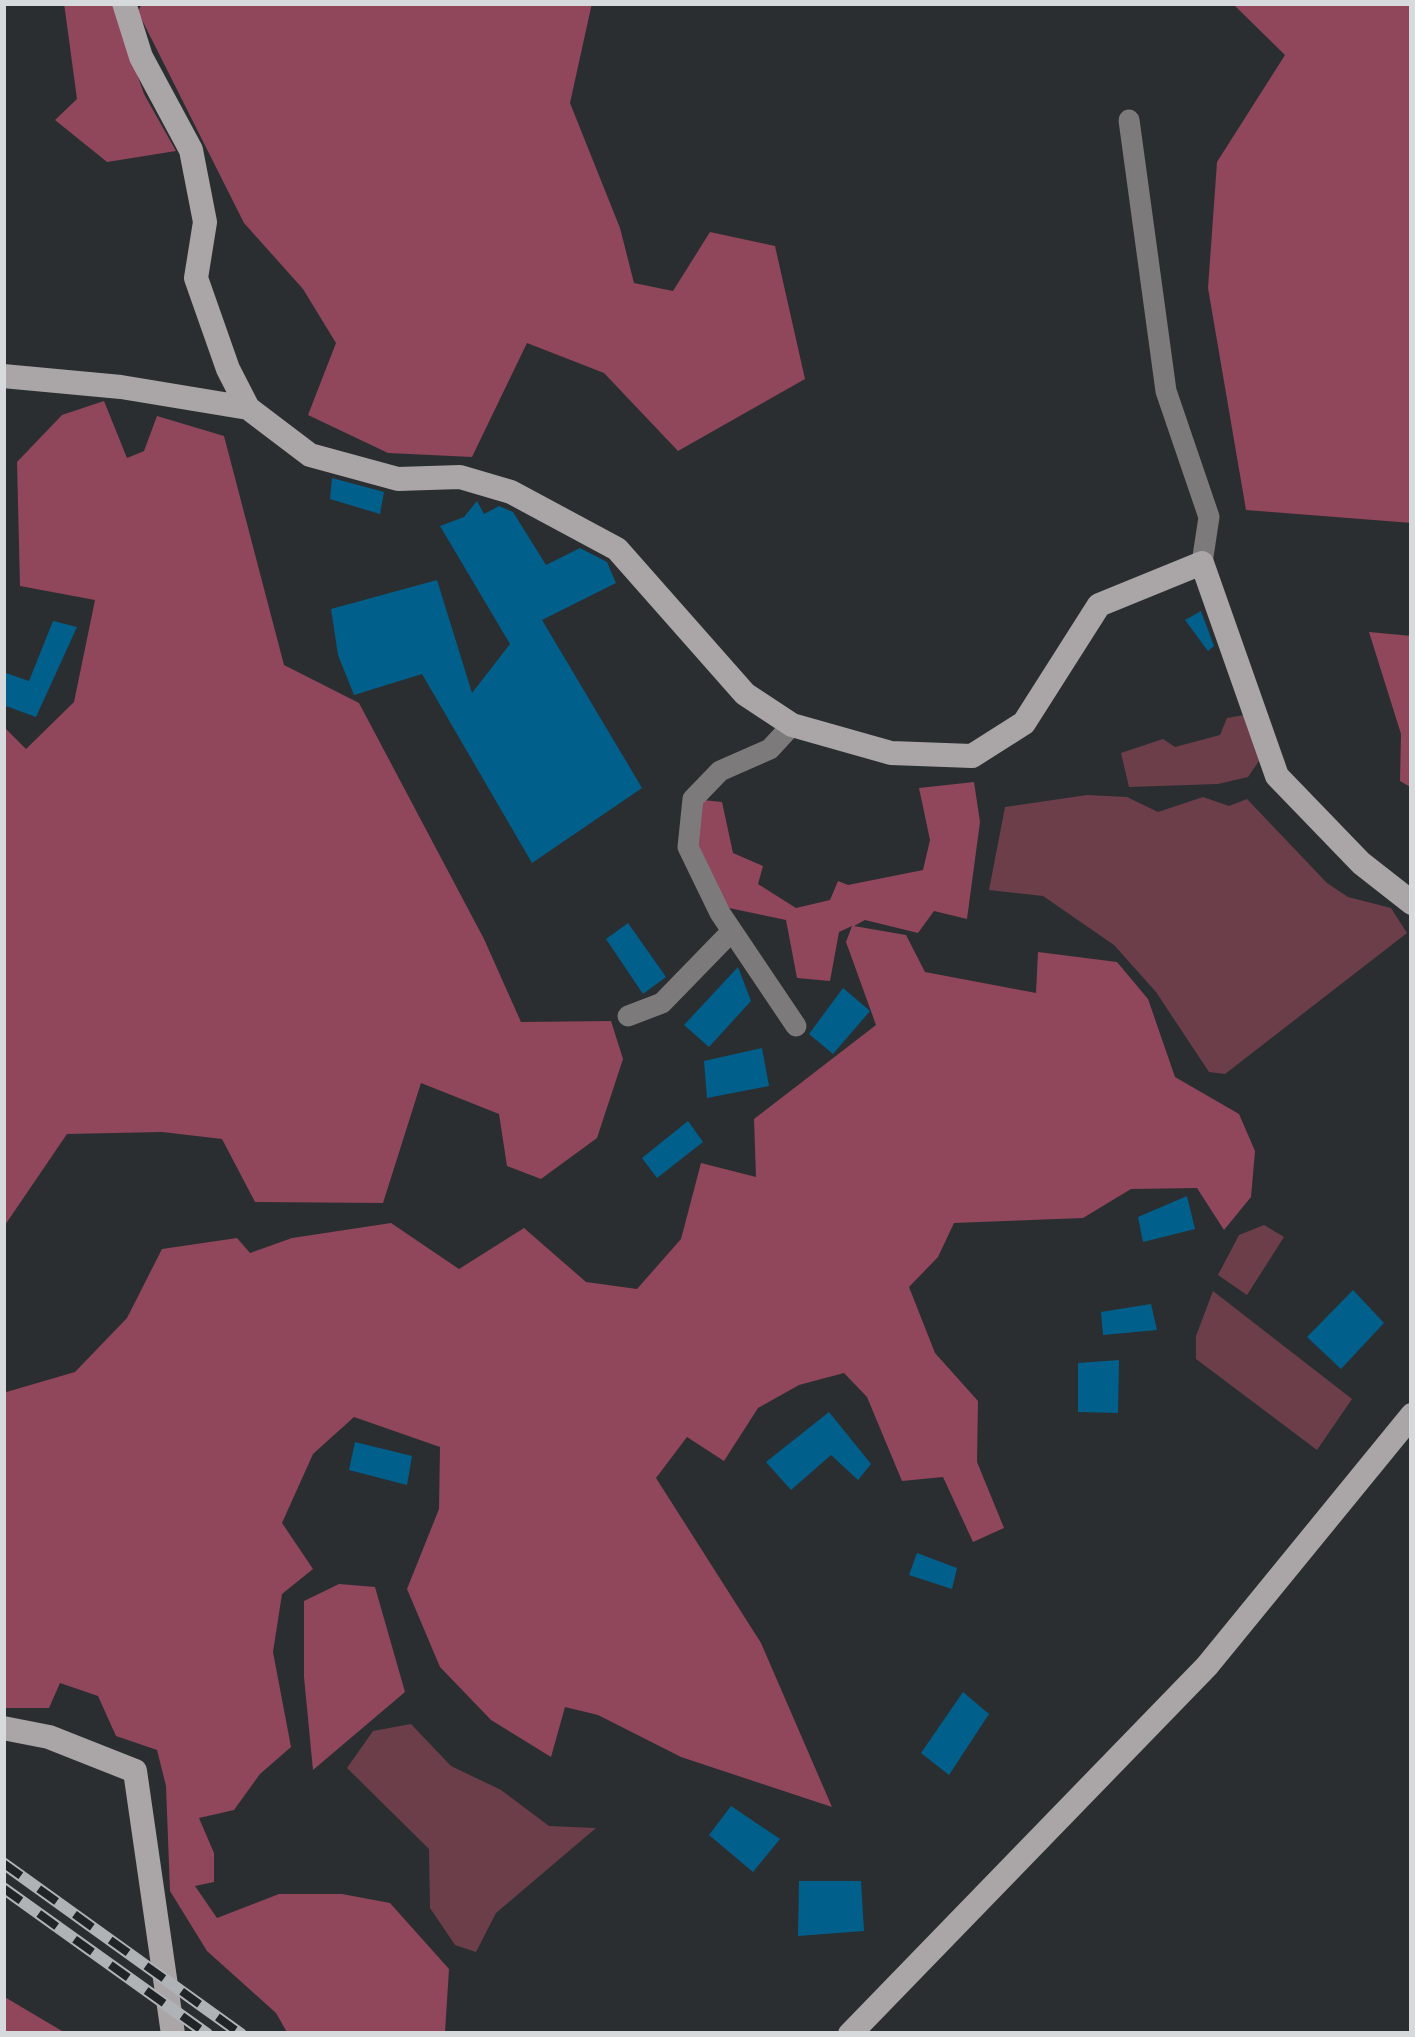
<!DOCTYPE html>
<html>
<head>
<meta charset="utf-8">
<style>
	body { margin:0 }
	#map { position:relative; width:1415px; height:2037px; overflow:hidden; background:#2a2e31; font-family:Barlow,sans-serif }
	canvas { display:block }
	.frame { position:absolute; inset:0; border:6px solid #d7dadc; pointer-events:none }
</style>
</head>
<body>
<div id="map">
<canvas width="1415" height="2037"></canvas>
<div class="frame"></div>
</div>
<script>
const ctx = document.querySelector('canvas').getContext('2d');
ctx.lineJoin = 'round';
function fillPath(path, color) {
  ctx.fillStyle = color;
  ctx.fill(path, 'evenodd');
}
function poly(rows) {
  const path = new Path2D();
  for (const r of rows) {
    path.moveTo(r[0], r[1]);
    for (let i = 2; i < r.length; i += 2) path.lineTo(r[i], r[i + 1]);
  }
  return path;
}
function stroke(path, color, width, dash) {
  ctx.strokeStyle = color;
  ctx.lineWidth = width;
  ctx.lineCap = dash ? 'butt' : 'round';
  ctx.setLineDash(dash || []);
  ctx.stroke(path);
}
fillPath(poly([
	[1250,714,1259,761,1248,777,1218,784,1129,787,1121,753,1163,739,1175,747,1220,735,1227,718],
	[1087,795,1127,797,1158,812,1203,797,1229,806,1247,799,1327,883,1348,897,1391,908,1407,933,1225,1074,1209,1072,1156,992,1114,945,1043,896,989,890,1005,807],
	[1264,1225,1284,1237,1247,1295,1218,1275,1239,1235],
	[1213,1291,1352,1399,1317,1450,1196,1359,1196,1336],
	[411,1724,451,1766,501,1790,549,1826,596,1828,496,1913,476,1952,455,1945,430,1908,429,1849,347,1768,373,1731]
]), '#6b3e4a');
fillPath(poly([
	[64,3,112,3,144,94,176,151,107,162,55,120,77,99],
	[142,3,592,3,570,103,620,228,634,283,673,291,710,232,775,246,805,379,678,451,604,373,527,343,472,457,388,453,308,415,336,343,303,289,244,223,138,12],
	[1232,3,1412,3,1412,523,1246,510,1208,288,1217,162,1285,55],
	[104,401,127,458,144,451,157,416,224,436,284,665,359,703,484,939,521,1022,611,1021,623,1059,597,1138,541,1179,507,1166,499,1114,421,1083,383,1203,255,1202,222,1139,162,1132,67,1134,3,1228,3,726,26,749,74,702,95,600,20,586,17,462,62,415],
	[1369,632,1412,636,1412,788,1400,781,1401,734],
	[974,782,980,822,967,919,934,911,918,933,865,920,854,926,906,935,925,972,1036,993,1038,952,1117,962,1148,999,1175,1077,1239,1114,1255,1151,1251,1197,1224,1230,1197,1188,1131,1189,1083,1218,954,1223,938,1257,909,1287,935,1353,978,1401,977,1462,1004,1528,973,1542,943,1477,902,1481,867,1397,844,1373,799,1385,758,1408,724,1461,687,1437,656,1478,761,1643,832,1807,681,1757,598,1715,565,1707,551,1757,491,1720,440,1667,407,1589,439,1509,440,1447,354,1417,313,1454,282,1523,313,1569,282,1594,273,1652,291,1747,260,1774,234,1810,199,1818,214,1853,214,1882,195,1886,217,1918,279,1894,342,1894,390,1903,449,1969,445,2032,288,2034,276,2013,207,1951,170,1891,166,1786,157,1750,116,1736,98,1696,60,1683,49,1708,3,1708,3,1393,75,1372,127,1318,162,1249,237,1238,250,1253,292,1238,391,1223,459,1269,524,1228,586,1282,637,1289,681,1239,701,1163,756,1177,754,1119,876,1025,846,942,852,926,839,932,830,981,797,978,786,920,729,908,688,847,693,799,722,802,733,853,763,866,758,884,796,908,830,900,838,881,848,885,923,870,930,840,919,788],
	[339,1584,375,1587,405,1692,313,1770,304,1677,304,1601],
	[3,1996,67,2034,3,2034]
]), '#90465b');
fillPath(poly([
	[332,478,384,492,380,514,330,499],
	[477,501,484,514,499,506,513,512,546,565,580,548,607,562,616,583,542,620,642,788,532,863,422,674,354,695,338,655,331,609,437,580,472,693,510,644,440,526,464,517],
	[1201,611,1214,646,1208,651,1185,620],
	[53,621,77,627,36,717,3,705,3,672,29,681],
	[628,923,666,977,643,994,606,939],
	[738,967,751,1001,709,1047,684,1025],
	[843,988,870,1011,833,1054,809,1034],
	[762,1048,769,1086,707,1098,704,1061],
	[688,1121,703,1142,657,1178,642,1158],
	[1187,1196,1195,1229,1143,1242,1138,1217],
	[1353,1290,1384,1323,1341,1369,1307,1337],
	[1151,1304,1157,1330,1103,1335,1101,1312],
	[1119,1360,1118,1413,1078,1412,1078,1363],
	[829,1412,871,1464,858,1480,831,1455,791,1490,766,1462],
	[355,1442,412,1456,407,1485,349,1470],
	[917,1553,957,1568,952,1589,909,1575],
	[963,1692,989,1714,949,1775,921,1753],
	[731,1806,780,1839,753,1872,709,1835],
	[799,1881,861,1881,864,1931,798,1936]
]), '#00608b');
stroke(poly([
	[1129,120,1166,391,1209,517,1202,563],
	[792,725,770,749,720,771,693,799,688,847,720,913,796,1026],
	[628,1016,662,1003,732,931]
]), '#7d7a7b', 21);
stroke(poly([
	[124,3,141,57,191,150,205,222,196,278,228,369,248,408,310,455,398,479,460,477,511,492,617,549,745,694,792,725,891,753,972,756,1024,723,1099,605,1202,563,1277,776,1361,863,1412,903],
	[3,376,121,387,248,408],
	[3,1728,49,1737,135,1771,173,2034],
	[850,2034,1207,1666,1412,1415]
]), '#aaa5a6', 24);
const rail = poly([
	[3,1863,241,2034],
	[3,1888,207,2034]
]);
stroke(rail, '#b0b3b6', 12);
stroke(rail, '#202427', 8, [22]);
</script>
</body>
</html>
